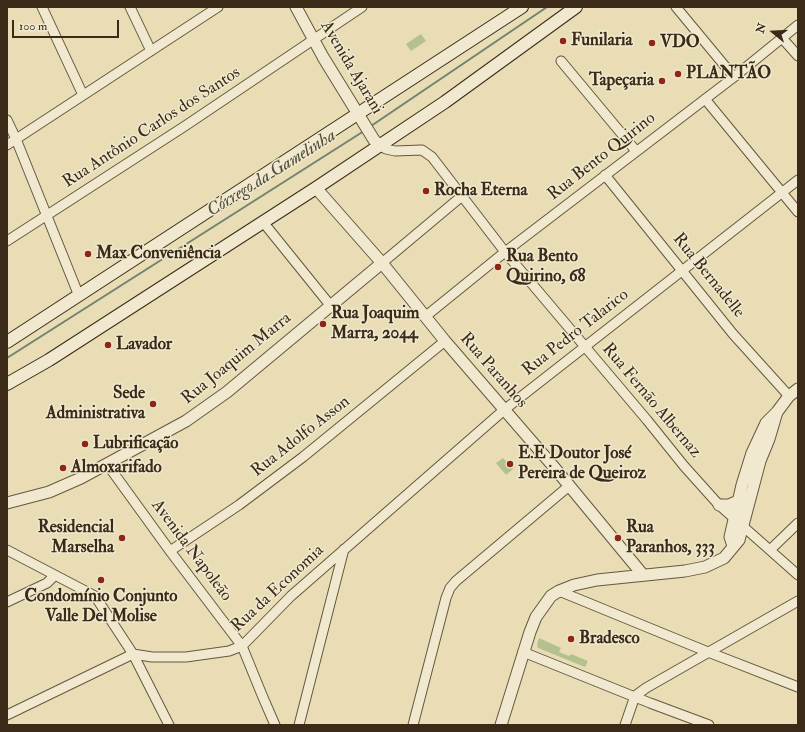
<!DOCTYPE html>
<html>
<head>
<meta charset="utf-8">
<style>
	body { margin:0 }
	#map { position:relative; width:805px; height:732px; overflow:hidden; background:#e8ddb5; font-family:"IM FELL Double Pica",serif }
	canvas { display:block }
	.frame { position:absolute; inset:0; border:8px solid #3a2a17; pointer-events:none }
	.north { position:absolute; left:753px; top:12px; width:40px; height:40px; -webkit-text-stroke:3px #f0e9cf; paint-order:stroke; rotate:288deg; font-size:11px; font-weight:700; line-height:16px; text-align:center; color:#3a2a17 }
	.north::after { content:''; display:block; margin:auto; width:14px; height:18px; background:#3a2a17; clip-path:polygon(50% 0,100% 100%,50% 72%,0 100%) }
	.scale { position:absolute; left:12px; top:20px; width:107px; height:18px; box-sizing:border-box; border:2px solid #3a2a17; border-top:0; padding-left:5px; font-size:12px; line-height:14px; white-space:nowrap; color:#3a2a17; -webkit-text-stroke:3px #f0e9cf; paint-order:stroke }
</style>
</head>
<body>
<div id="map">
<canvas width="805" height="732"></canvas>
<div class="frame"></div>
<div class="north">N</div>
<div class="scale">100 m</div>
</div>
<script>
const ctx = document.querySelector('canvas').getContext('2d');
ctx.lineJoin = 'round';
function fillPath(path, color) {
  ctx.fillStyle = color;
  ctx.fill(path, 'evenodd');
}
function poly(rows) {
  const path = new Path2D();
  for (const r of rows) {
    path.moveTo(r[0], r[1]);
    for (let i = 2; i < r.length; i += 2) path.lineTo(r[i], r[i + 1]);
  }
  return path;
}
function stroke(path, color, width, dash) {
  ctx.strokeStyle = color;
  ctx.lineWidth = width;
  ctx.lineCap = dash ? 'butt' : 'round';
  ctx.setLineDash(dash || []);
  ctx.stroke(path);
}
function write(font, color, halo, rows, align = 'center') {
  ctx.font = font + ' "IM FELL Double Pica",serif';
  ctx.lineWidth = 3;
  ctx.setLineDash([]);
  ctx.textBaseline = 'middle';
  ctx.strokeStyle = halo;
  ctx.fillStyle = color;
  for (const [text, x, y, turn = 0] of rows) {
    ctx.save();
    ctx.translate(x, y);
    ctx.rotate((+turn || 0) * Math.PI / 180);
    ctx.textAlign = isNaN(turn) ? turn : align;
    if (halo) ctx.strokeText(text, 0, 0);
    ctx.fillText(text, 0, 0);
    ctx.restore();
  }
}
fillPath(poly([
	[421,34,426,41,411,51,406,44],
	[503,458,513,469,506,475,496,463],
	[539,638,561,648,559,652,569,656,571,654,588,661,585,667,538,648,537,645]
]), '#b4c18e');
stroke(poly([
	[371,126,547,7],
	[7,358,364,131]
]), '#728272', 2);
const minor = poly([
	[42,7,83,95],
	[130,7,151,51],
	[676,7,734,77],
	[782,38,798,56],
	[561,61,636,151],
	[705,99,798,212],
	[7,120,16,139,79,296],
	[7,145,218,7],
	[379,145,386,149,395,151,422,150,432,157,505,252,647,420,684,466,719,505,798,575],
	[605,175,733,334,789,396],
	[263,222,330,305],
	[7,241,185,126,362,7],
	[382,263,462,196],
	[426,316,505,252,734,77,798,25],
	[107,464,170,551,242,646,262,695,275,725],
	[7,550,95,596,133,654,169,725],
	[770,550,798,523],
	[170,551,239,505,303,457,445,341],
	[559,591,708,652,798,687],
	[7,602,47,583,55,575],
	[523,652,650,703,709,725],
	[7,715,133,654,152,657,186,657,229,651,242,646,291,596,504,410,798,180],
	[299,725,344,549],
	[413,725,446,598,450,588,456,581,569,486],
	[625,725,635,696,646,688,798,601]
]);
const tertiary = poly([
	[296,7,323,57,374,140,379,145],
	[316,188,382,263,445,341,553,466,643,575],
	[7,503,49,492,81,478,186,421,227,392,382,263],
	[719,505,729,505,738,501],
	[733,546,730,537,742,485,752,453,766,423,777,412,789,396,798,389],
	[501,725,530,632,536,617,551,596,559,591,574,585,597,580,685,571,705,567,724,558,739,540,760,461,769,439,777,412]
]);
const secondary = poly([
	[7,342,522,7],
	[7,384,49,360,316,188,445,102,576,7]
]);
stroke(minor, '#66573e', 11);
stroke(tertiary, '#66573e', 13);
stroke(secondary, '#3a2a17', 14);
stroke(minor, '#f0e9cf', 9);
stroke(tertiary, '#f0e9cf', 11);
stroke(secondary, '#f0e9cf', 12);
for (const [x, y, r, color] of [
	[563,41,4,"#8f2418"],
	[652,43,4,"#8f2418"],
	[678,74,4,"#8f2418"],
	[662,81,4,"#8f2418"],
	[426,191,4,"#8f2418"],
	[88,254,4,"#8f2418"],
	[498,267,4,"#8f2418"],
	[323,324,4,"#8f2418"],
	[108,345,4,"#8f2418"],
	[153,404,4,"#8f2418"],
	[85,444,4,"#8f2418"],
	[510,464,4,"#8f2418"],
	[63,468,4,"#8f2418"],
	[122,538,4,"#8f2418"],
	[618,538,4,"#8f2418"],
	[101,580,4,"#8f2418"],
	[571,639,4,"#8f2418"]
]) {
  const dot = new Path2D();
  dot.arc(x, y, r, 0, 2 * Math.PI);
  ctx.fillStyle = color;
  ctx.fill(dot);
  stroke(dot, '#f0e9cf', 1.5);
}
write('bold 17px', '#3a2a17', '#f0e9cf', [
	["Funilaria",571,41],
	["VDO",660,43],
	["PLANTÃO",686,74],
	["Tapeçaria",654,81,"right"],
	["Rocha Eterna",434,191],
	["Max Conveniência",96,254],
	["Rua Bento",506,257],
	["Quirino, 68",506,277],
	["Rua Joaquim",331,314],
	["Marra, 2044",331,334],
	["Lavador",116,345],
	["Sede",145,394,"right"],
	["Administrativa",145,414,"right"],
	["Lubrificação",93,444],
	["E.E Doutor José",518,454],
	["Pereira de Queiroz",518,474],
	["Almoxarifado",71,468],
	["Residencial",114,528,"right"],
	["Marselha",114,548,"right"],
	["Rua",626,528],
	["Paranhos, 333",626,548],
	["Condomínio Conjunto",101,597,"center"],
	["Valle Del Molise",101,617,"center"],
	["Bradesco",579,639]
], 'left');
write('17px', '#3a2a17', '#f0e9cf', [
	["Avenida Ajarani",351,68,59],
	["Rua Antônio Carlos dos Santos",152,128,-33],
	["Rua Bento Quirino",602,157,-38],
	["Rua Bernadelle",708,276,51],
	["Rua Pedro Talarico",576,333,-38],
	["Rua Joaquim Marra",237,359,-39],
	["Rua Paranhos",493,371,49],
	["Rua Fernão Albernaz",651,401,50],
	["Rua Adolfo Asson",301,437,-38],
	["Avenida Napoleão",191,551,53],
	["Rua da Economia",278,589,-43]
]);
write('italic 18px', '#514e3d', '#f0e9cf', [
	["Córrego da Gamelinha",272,174,-32]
]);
</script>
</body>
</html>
